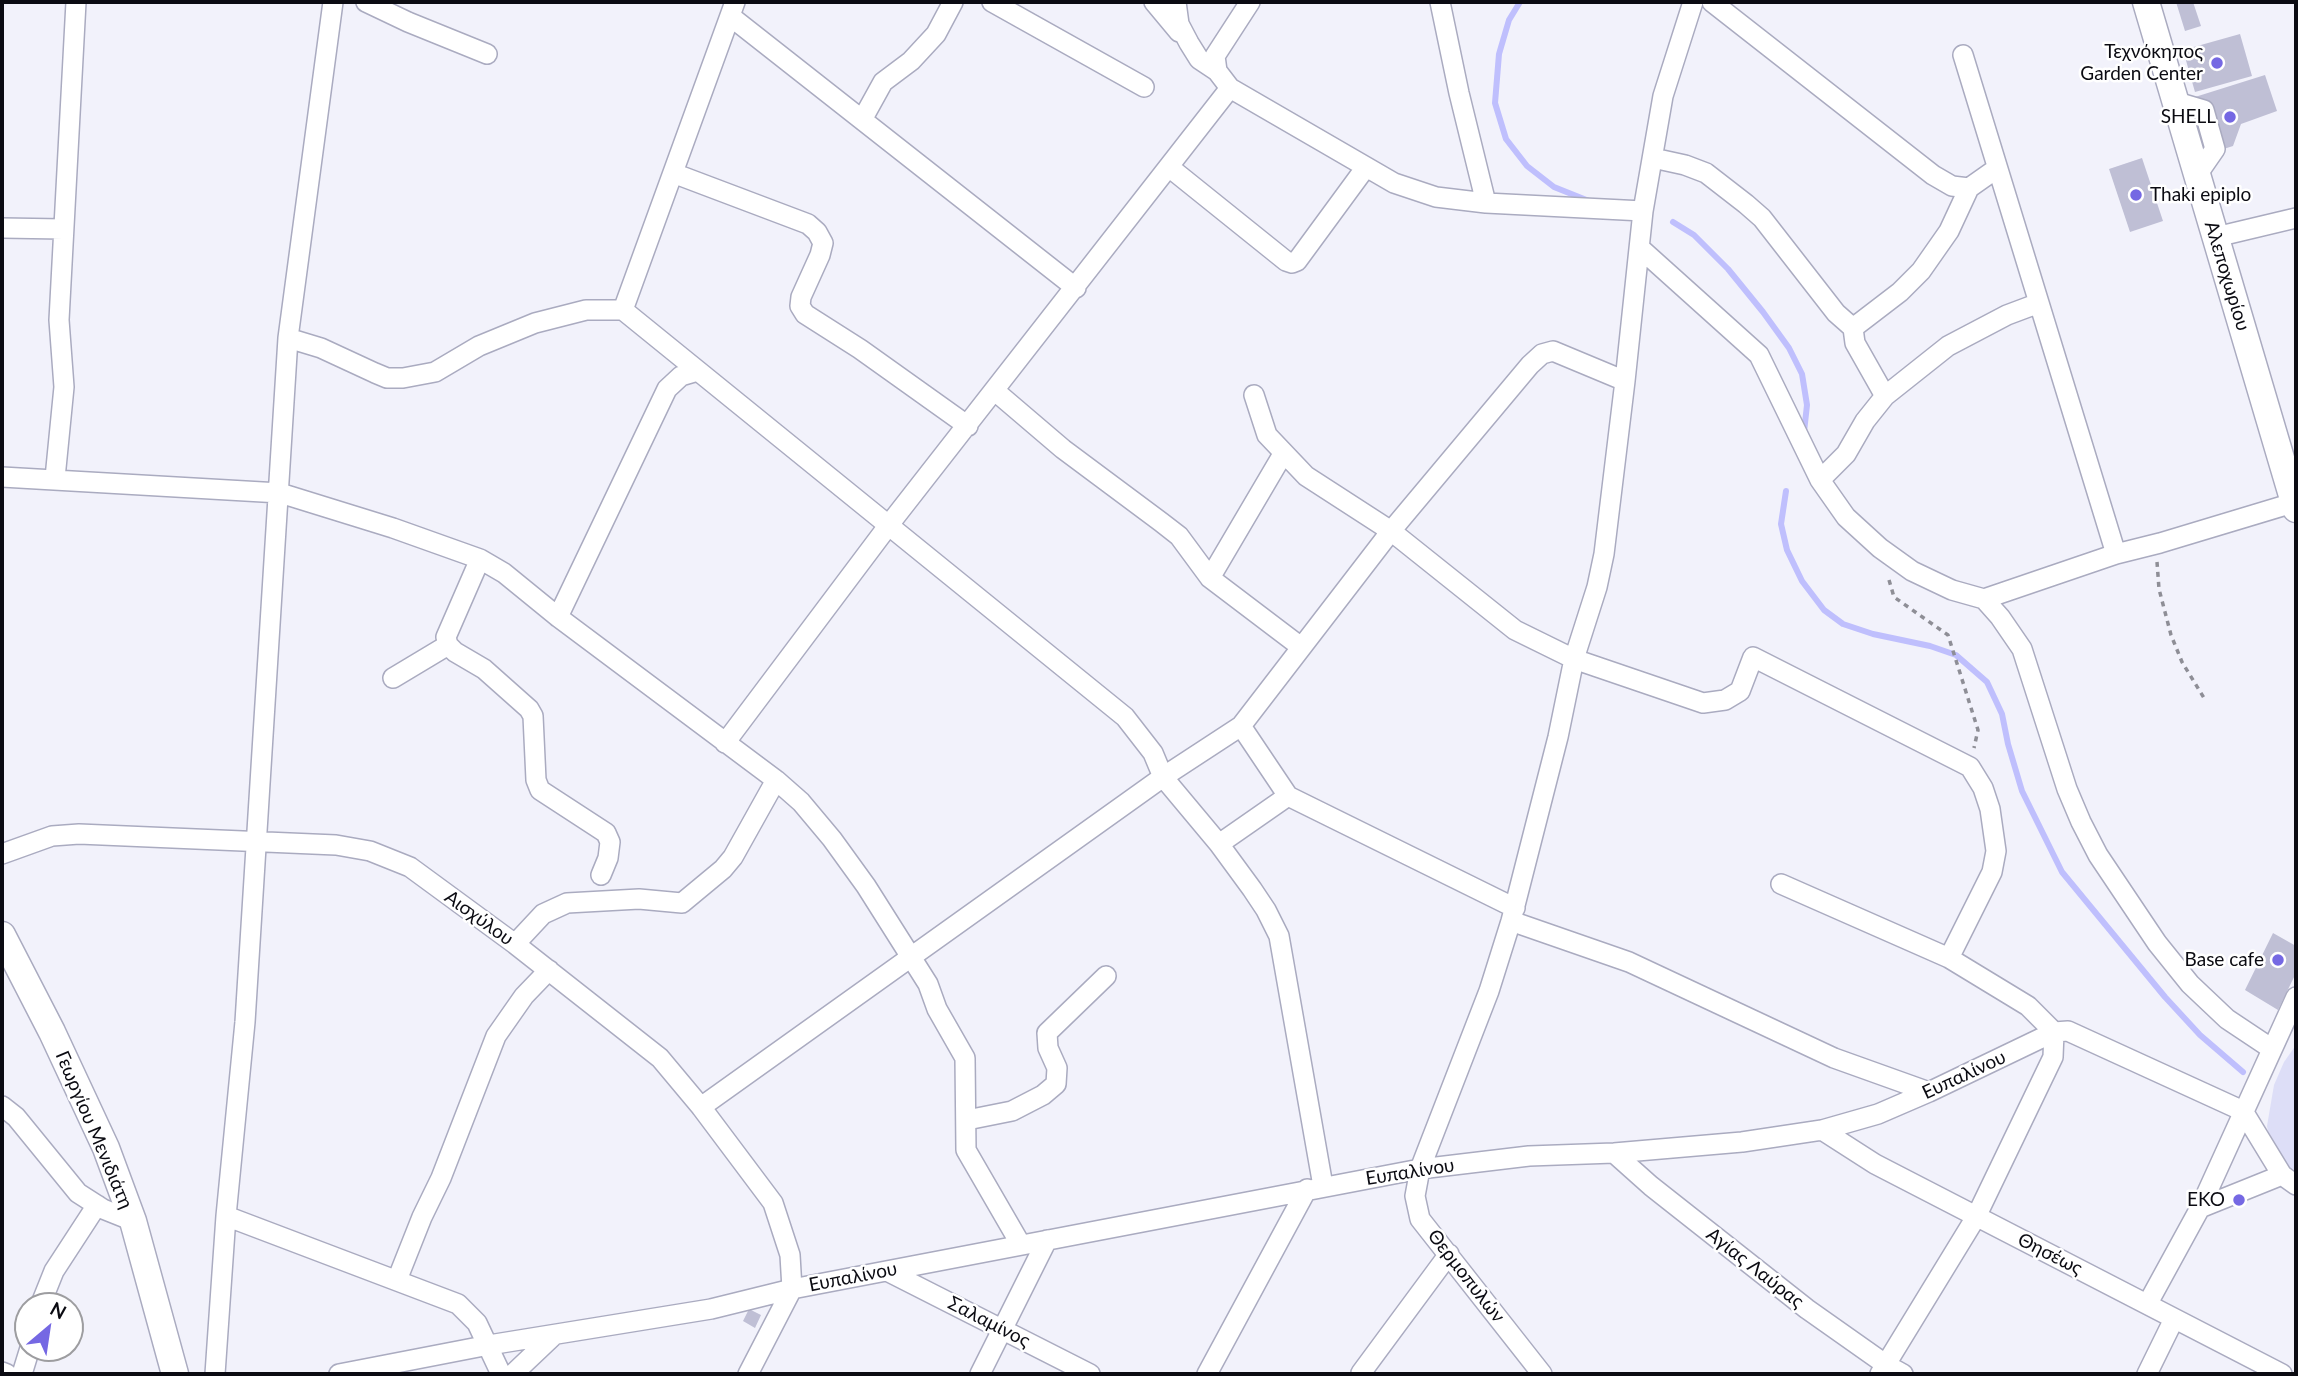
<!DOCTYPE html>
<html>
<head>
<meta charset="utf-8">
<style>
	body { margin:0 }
	#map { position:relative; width:2298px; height:1376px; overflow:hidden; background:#f2f2fb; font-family:Lato,sans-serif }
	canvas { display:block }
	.frame { position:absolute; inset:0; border:4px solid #0b0b12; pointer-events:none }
	.north { position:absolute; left:14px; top:1292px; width:70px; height:70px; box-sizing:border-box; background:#fff; border:2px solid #9d9da0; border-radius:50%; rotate:29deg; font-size:19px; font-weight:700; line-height:28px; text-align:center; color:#0b0b12 }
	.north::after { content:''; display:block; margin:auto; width:24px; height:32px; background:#7568e3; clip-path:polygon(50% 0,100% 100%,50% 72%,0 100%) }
</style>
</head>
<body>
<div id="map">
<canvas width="2298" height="1376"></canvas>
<div class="frame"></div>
<div class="north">N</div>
</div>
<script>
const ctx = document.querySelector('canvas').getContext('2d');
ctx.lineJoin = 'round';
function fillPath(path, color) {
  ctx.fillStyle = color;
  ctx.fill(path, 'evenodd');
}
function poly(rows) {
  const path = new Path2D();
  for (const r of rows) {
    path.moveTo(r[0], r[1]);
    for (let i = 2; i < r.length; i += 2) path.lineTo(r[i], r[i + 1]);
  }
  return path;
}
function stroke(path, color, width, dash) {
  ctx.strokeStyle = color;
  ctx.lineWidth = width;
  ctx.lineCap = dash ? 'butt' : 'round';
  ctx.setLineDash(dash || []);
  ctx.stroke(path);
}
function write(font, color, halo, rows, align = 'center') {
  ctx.font = font + ' Lato,sans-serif';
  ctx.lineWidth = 5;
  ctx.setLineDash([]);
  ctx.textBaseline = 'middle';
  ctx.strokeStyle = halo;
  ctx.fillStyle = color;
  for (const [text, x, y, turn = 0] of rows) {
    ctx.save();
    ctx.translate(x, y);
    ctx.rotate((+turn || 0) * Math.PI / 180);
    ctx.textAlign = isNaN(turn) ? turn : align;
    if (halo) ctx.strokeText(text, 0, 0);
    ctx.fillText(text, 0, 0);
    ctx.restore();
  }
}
fillPath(poly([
	[2296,1045,2296,1170,2286,1167,2271,1146,2267,1126,2274,1085,2284,1062]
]), '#dddef7');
stroke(poly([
	[1520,2,1509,20,1499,54,1495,103,1506,139,1527,166,1554,187,1589,201],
	[1673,222,1694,235,1728,269,1763,312,1789,348,1802,374,1807,405,1804,432],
	[1786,491,1781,524,1787,550,1802,581,1824,610,1843,624,1873,634,1930,646,1956,655,1987,682,2002,714,2008,744,2022,791,2062,872,2165,997,2200,1035,2243,1072]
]), '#bfbffd', 6);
fillPath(poly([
	[2176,2,2193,2,2201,26,2185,31],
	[2240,34,2252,76,2195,92,2183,50],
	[2265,75,2277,111,2241,124,2233,146,2211,153,2195,97],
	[2142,158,2163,221,2130,232,2109,169],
	[2273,933,2296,946,2296,973,2278,1010,2245,990],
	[749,1309,761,1315,755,1328,743,1321]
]), '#bfbfd5');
const minor = poly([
	[366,2,408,22,487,54],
	[992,2,1144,87],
	[1154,2,1179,32],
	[1440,2,1459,93,1486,203],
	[1712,2,1933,175,1952,186,1969,188,1996,169],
	[730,16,1076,288],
	[1963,55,2116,554],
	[1217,71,1215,56,1250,2],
	[1230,88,1394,183,1436,197,1486,203,1643,211],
	[2177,102,2204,110,2215,149,2197,175],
	[862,120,883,82,911,61,936,34,953,2],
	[1653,158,1685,165,1706,173,1746,204,1762,218,1836,313,1853,328],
	[1169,167,1286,261,1292,263,1297,261,1366,167],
	[673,173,808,224,817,232,823,243,820,255,801,297,800,306,805,314,860,349,968,426],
	[2,228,63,229],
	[2216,237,2296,218],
	[1641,249,1759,355,1820,480,1846,517,1880,548,1912,571,1952,590,1984,599,2000,617,2022,649,2067,789,2081,822,2098,855,2157,943,2190,984,2227,1019,2272,1049],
	[623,310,735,2],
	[288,338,321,348,375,373,387,378,403,378,435,372,479,346,535,323,586,310,623,310,1125,717,1153,753,1163,777,1219,844,1252,889,1266,910,1279,936,1323,1186],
	[995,391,1063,449,1161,522,1179,536,1210,578,1301,647],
	[1254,395,1267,435,1306,476,1391,531,1515,630,1574,659,1703,703,1725,700,1740,691,1753,657,1970,767,1983,788,1990,809,1996,851,1992,872,1949,958],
	[1885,396,1948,346,2007,315,2039,303],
	[2,477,280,493,393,528,480,559,504,573,558,617,776,780,801,802,832,839,866,886,928,984,937,1009,965,1058,966,1150,1021,1245],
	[55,478,64,387,59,320,76,2],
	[1820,480,1846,454,1865,421,1885,396,1855,343,1853,328,1900,292,1921,271,1949,231,1969,188],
	[480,559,446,637,448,645,455,652,484,669,529,709,533,716,536,780,540,790,606,833,610,842,608,858,601,875],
	[1210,578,1283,454],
	[1984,599,2116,554,2160,543,2296,502],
	[558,617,667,389,681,376,698,371],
	[393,678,448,645],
	[1241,726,1288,796,1515,908],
	[725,743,888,526,1230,88,1217,71,1199,59,1189,43,1179,24,1176,2],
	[1219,844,1288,796],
	[2,854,52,836,79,834,336,845,370,851,410,867,515,944,660,1058,701,1107,773,1203,790,1255,792,1289,748,1374],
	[1781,884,1949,958,2028,1006,2054,1032,2053,1057,1976,1217,1880,1374],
	[1511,921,1629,962,1834,1058,1929,1092],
	[515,944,543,914,567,903,639,899,682,903,723,869,733,857,776,780],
	[2,1106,16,1117,78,1193,103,1209,133,1221],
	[701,1107,1163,777,1241,726,1391,531,1530,365,1542,354,1553,351,1625,381],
	[2243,1111,2282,1175,2296,1185],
	[967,1120,1012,1111,1043,1095,1056,1084,1057,1068,1048,1048,1047,1033,1106,976],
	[1822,1130,1875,1164,2282,1374],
	[1614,1153,1651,1186,1807,1309,1885,1364,1903,1374],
	[2200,1208,2282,1175],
	[226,1216,458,1304,477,1323,501,1374],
	[887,1271,1090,1374],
	[397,1280,422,1217,441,1178,496,1036,524,996,549,970],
	[2148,1303,2200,1208,2296,997],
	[40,1306,54,1271,97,1205],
	[2,1372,7,1374],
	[1361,1373,1449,1254],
	[22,1374,30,1348],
	[215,1374,226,1216,245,1022,288,338,333,2],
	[339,1374,489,1345,711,1309,792,1289,1420,1169,1529,1156,1614,1153,1742,1142,1822,1130,1878,1114,1929,1092,2054,1032,2068,1031,2243,1111],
	[513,1374,553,1336],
	[980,1374,1047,1240],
	[1207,1374,1307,1189],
	[1542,1374,1420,1219,1415,1196,1420,1169,1489,991,1511,921,1558,737,1574,659,1597,587,1604,554,1625,381,1643,211,1663,96,1693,2],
	[2147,1374,2174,1319]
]);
const major = poly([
	[2146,2,2296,509],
	[2,935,52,1032,106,1148,133,1221,175,1374]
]);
stroke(minor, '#aaabc0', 22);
stroke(major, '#aaabc0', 29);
stroke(poly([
	[2157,562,2159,589,2171,635,2182,662,2204,698],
	[1889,580,1894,597,1948,635,1978,730,1974,748]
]), '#8e8e96', 3.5, [5, 5]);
stroke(minor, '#fff', 19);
stroke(major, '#fff', 26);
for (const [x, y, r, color] of [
	[2217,63,7,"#7568e3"],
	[2230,117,7,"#7568e3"],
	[2136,195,7,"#7568e3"],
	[2278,960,7,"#7568e3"],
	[2239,1200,7,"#7568e3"]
]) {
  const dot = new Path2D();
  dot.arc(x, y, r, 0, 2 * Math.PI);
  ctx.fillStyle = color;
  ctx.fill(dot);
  stroke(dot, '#fff', 2.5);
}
write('19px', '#0b0b12', '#fff', [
	["Τεχνόκηπος",2203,52],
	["Garden Center",2203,74],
	["SHELL",2216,117],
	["Thaki epiplo",2150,195,"left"],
	["Base cafe",2264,960],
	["EKO",2225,1200]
], 'right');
write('19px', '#0b0b12', '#fff', [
	["Αλεποχωρίου",2227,276,73],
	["Αισχύλου",479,918,36],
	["Ευπαλίνου",1964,1075,-25],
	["Γεωργίου Μενιδιάτη",94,1130,67],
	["Ευπαλίνου",1410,1172,-9],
	["Θησέως",2050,1254,27],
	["Αγίας Λαύρας",1755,1268,38],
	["Θερμοπυλών",1466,1276,52],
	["Ευπαλίνου",853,1277,-11],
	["Σαλαμίνος",989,1322,27]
]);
</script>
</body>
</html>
